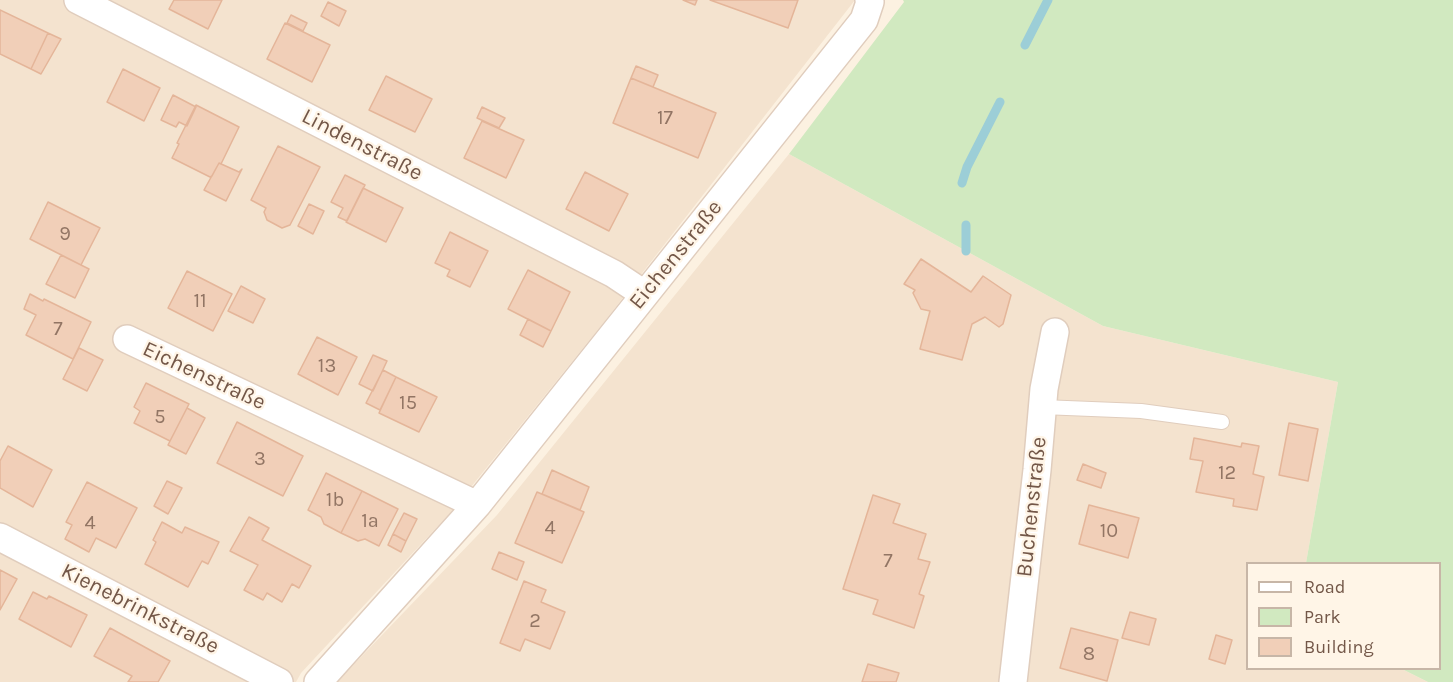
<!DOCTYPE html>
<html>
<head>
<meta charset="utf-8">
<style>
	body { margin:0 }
	#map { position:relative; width:1453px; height:682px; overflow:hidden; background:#fcf1e1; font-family:Karla,sans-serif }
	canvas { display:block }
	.legend { position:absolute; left:1246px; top:562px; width:195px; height:108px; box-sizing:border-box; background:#fff5e7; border:2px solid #c7b6a7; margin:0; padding:8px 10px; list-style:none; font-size:18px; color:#735748 }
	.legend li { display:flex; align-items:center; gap:12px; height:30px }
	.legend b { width:30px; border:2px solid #c7b6a7 }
</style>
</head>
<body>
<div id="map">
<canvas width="1453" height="682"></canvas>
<ul class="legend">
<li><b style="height:8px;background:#fff"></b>Road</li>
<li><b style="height:16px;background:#d1e9c0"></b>Park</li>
<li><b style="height:16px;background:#f1cfb8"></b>Building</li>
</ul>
</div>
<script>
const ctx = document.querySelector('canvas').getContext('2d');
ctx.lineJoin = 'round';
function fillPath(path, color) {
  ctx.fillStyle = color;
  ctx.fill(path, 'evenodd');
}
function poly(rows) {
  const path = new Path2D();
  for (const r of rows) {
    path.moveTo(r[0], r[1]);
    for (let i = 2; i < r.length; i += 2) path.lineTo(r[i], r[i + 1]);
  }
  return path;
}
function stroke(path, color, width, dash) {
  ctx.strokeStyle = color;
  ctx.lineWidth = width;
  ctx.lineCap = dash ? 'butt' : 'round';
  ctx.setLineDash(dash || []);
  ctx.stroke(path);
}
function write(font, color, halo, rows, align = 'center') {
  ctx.font = font + ' Karla,sans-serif';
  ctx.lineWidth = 4.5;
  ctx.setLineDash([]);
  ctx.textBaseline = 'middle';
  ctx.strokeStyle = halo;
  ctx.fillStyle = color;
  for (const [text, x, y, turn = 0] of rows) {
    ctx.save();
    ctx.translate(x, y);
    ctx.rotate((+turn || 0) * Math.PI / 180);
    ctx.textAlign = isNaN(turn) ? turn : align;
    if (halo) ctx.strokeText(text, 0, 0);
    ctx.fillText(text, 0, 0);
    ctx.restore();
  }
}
fillPath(poly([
	[0,0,855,0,604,322,450,513,301,673,296,682,0,682],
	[789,154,1103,326,1338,382,1306,563,1248,564,1248,668,1402,669,1428,682,337,682,497,515]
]), '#f4e3cf');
fillPath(poly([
	[903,0,1453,0,1453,682,1428,682,1402,669,1440,668,1440,564,1306,563,1338,382,1103,326,789,154,904,2]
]), '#d1e9c0');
stroke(poly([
	[1025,45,1048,0],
	[962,183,967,167,1000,102],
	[966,225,966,251]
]), '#9cced7', 9);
const building = poly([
	[174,0,222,0,208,29,169,9,174,0],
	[683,0,697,0,695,5,683,0],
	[710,0,798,0,788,28,710,0],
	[328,2,346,11,339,26,321,16,328,2],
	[0,10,48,33,31,69,0,54,0,10],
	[291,15,307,23,303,31,287,23,291,15],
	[285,23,330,45,312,82,267,59,285,23],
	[48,33,61,39,41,74,31,69,48,33],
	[636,66,658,75,653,87,631,78,636,66],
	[123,69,160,88,144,121,107,102,123,69],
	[386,76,432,99,415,132,369,110,386,76],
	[631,78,716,113,698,158,613,123,631,78],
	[173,95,196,107,187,126,179,122,176,127,161,120,173,95],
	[196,105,239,127,221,164,219,163,212,176,210,177,172,158,179,144,177,143,196,105],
	[482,107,505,118,499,128,477,118,482,107],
	[482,121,524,140,506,178,464,158,482,121],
	[278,146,320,167,290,225,282,228,267,220,264,212,266,208,251,200,278,146],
	[219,163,239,172,242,169,226,201,204,190,219,163],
	[585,172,628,194,609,231,566,209,585,172],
	[345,175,365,185,347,221,338,217,343,208,331,202,345,175],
	[363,188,403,208,386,242,346,222,363,188],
	[48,202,100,228,81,265,30,239,48,202],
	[309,204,324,211,313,234,298,226,309,204],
	[450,232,488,251,470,287,447,276,450,270,435,263,450,232],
	[61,255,89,269,75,298,46,284,61,255],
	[921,259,971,292,983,276,1011,295,1003,324,999,327,985,317,972,324,962,360,920,349,930,311,921,309,913,293,915,290,904,284,921,259],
	[528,270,570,292,551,331,508,309,528,270],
	[187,271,232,294,213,331,168,308,187,271],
	[241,286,265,299,253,323,228,311,241,286],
	[30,294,43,301,44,299,91,322,73,359,26,335,36,315,24,309,30,294],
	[528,319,551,331,543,347,520,335,528,319],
	[317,337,357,357,338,395,298,374,317,337],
	[79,348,103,360,87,391,63,379,79,348],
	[373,355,387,361,373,391,359,384,373,355],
	[383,370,396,377,380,410,366,403,383,370],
	[396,377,437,397,419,432,379,413,396,377],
	[146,383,189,404,170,441,134,423,140,411,134,407,146,383],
	[187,408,205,418,186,454,168,445,187,408],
	[237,422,303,456,283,496,217,463,237,422],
	[1289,423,1318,429,1308,481,1279,475,1289,423],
	[1194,438,1241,447,1242,443,1259,446,1253,474,1264,477,1257,510,1233,506,1234,499,1196,492,1203,461,1190,459,1194,438],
	[8,446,52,470,33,507,0,488,0,461,8,446],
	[1083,464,1106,473,1101,488,1077,480,1083,464],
	[552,470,589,487,580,510,542,494,552,470],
	[326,473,362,491,341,533,324,524,321,517,308,510,326,473],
	[167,481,182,488,168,514,154,506,167,481],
	[87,482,137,508,116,548,96,538,89,552,65,539,72,525,66,522,87,482],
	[362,491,398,509,379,546,365,539,358,541,341,533,362,491],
	[537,492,584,512,562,563,515,543,537,492],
	[873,495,900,504,893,523,926,534,918,559,930,562,919,594,924,596,914,628,873,614,878,600,843,589,873,495],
	[1089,505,1139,518,1128,558,1079,544,1089,505],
	[404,513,417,519,406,541,393,534,404,513],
	[249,517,269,528,262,540,311,566,299,588,292,584,282,602,267,593,263,600,244,590,258,565,230,551,249,517],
	[162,522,182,533,185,527,219,542,208,564,202,561,188,587,145,564,156,542,153,540,162,522],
	[393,534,406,541,401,552,388,545,393,534],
	[499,552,524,562,517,580,492,569,499,552],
	[0,570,17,579,0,610,0,570],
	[524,581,546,590,541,602,565,612,550,649,525,639,520,651,500,643,524,581],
	[33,592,47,599,49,596,87,615,71,647,19,619,33,592],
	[1130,612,1156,619,1149,645,1122,638,1130,612],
	[110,628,170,661,158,682,128,682,132,676,94,656,110,628],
	[1071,628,1118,640,1107,681,1060,668,1071,628],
	[1216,635,1232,640,1225,664,1209,659,1216,635],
	[868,664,899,673,896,682,862,682,868,664]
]);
fillPath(building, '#f1cfb8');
stroke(building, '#e4b599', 1.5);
const lane = poly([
	[1042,407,1141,411,1222,422]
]);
const street = poly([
	[78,0,614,274,644,294],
	[127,339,477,505],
	[0,537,279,682],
	[318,682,477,505,864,20,870,2,869,0],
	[1013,682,1037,470,1044,389,1055,332]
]);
stroke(lane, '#e0cdbd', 16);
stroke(street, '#e0cdbd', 30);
stroke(lane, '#fff', 14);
stroke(street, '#fff', 27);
write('20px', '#927564', null, [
	["17",665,118],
	["9",65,234],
	["11",200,301],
	["7",58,329],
	["13",327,366],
	["15",408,403],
	["5",160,417],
	["3",260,459],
	["12",1227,473],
	["1b",335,500],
	["1a",370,521],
	["4",90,523],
	["4",550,528],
	["10",1109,531],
	["7",888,561],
	["2",535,621],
	["8",1089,654]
]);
write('22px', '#735748', '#fff5e7', [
	["Lindenstraße",362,145,27],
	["Eichenstraße",676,255,-51],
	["Eichenstraße",204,376,25],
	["Buchenstraße",1032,507,-84],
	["Kienebrinkstraße",140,609,27]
]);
</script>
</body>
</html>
